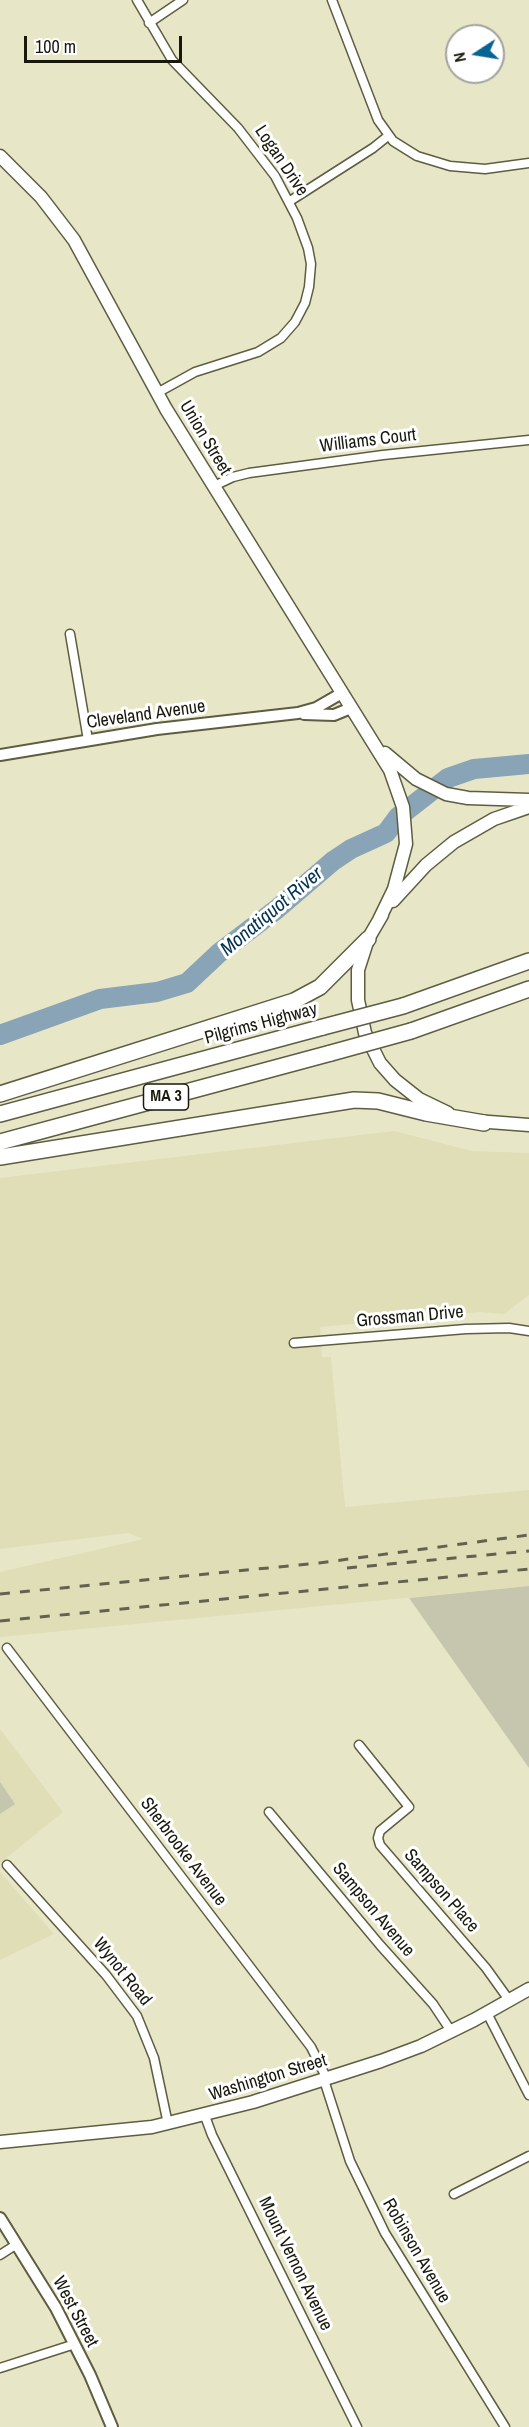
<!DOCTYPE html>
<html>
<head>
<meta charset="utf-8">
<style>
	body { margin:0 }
	#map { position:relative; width:529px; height:2427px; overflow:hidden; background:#e7e6c7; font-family:"Archivo Narrow",sans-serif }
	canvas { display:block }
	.north { position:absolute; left:445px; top:24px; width:60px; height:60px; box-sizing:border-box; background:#fff; border:2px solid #a3a39e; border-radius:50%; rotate:258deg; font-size:16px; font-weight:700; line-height:24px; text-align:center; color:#18180d }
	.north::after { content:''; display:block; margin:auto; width:21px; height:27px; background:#076494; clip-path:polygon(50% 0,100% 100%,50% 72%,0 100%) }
	.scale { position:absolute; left:24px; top:36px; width:158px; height:27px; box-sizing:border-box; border:3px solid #18180d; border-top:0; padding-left:8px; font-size:18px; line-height:21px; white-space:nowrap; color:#18180d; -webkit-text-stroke:4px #fff; paint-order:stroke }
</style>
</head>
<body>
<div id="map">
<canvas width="529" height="2427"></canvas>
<div class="north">N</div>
<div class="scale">100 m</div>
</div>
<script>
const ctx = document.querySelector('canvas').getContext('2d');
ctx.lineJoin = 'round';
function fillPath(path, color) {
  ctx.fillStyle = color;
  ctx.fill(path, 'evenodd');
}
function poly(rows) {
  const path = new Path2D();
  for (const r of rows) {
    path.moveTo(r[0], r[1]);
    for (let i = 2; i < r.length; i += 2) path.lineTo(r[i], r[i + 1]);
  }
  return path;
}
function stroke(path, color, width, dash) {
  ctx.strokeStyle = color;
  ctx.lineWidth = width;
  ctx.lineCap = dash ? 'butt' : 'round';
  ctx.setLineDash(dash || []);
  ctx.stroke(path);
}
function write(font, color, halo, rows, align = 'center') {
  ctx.font = font + ' "Archivo Narrow",sans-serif';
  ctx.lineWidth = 6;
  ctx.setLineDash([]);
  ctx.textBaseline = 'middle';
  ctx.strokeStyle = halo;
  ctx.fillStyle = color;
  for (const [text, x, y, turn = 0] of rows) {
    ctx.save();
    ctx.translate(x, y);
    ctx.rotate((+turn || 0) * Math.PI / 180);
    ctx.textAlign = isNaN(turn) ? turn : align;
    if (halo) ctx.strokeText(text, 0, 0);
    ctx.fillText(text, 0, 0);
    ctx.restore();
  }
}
fillPath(poly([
	[394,1131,472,1151,529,1153,529,1295,504,1314,480,1312,320,1327,322,1357,331,1357,345,1507,529,1490,529,1586,0,1637,0,1572,144,1539,128,1533,0,1549,0,1178],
	[0,1729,63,1812,0,1863],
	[0,1872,54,1934,0,1960]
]), '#dfdeb7');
fillPath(poly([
	[529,1586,529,1768,409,1598],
	[0,1782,15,1804,0,1814]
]), '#c6c6af');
stroke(poly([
	[0,1035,100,999,157,992,187,983,219,953,277,909,333,861,351,849,386,833,398,817,448,778,474,769,529,764]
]), '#89a3b7', 20);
const minor = poly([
	[137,0,172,60,238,128,275,176,297,218,308,248,311,264,309,287,305,303,295,322,281,338,258,352,195,372,157,393],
	[332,0,378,120,393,141,417,156,450,166,485,169,529,163],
	[149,23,183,0],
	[290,201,373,148,388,136],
	[214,486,233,477,249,473,383,455,529,440],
	[70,634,88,740],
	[294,1343,466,1329,509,1328,529,1331],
	[7,1648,311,2047,327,2079],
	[359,1745,409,1807,380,1831,378,1838,380,1845,486,1968,509,2000],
	[269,1812,380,1945,433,2004,451,2031],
	[7,1865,106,1975,137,2016,154,2058,168,2124],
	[487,2013,529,2095],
	[324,2080,350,2161,385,2233,505,2427],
	[205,2116,212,2135,357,2427],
	[454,2194,529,2156],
	[0,2255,17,2244],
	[0,2368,75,2344]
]);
const tertiary = poly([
	[304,714,334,715,351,708],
	[0,755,157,729,298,713,316,708,342,693],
	[0,2218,56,2308,90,2375,112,2427]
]);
const secondary = poly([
	[0,156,41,197,74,240,166,409,390,770,403,807,406,844,394,889,378,922],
	[385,753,416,779,446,794,468,798,529,800],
	[393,901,426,865,454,842,494,819,529,807],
	[382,915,368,939,358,970,358,1000,365,1033,380,1063,395,1080,419,1099,448,1113],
	[476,1121,529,1125],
	[0,2142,152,2127,253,2102,381,2061,421,2046,474,2020,529,1989]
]);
const motorway = poly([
	[403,1006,529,961],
	[411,1031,529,989],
	[0,1094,294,1001,320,987,368,939],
	[0,1114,323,1027],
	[0,1142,331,1053],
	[0,1157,354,1100,378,1101,426,1113,484,1123]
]);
stroke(minor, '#5e5d42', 11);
stroke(tertiary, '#5e5d42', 14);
stroke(secondary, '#5e5d42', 15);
stroke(motorway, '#5e5d42', 18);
stroke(minor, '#fff', 8);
stroke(tertiary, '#fff', 10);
stroke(secondary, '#fff', 12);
stroke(motorway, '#fff', 15);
stroke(poly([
	[347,1568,529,1551],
	[0,1594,319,1563,529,1535],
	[0,1621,529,1569]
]), '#636250', 3, [10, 10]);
const motorwayBridge = poly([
	[323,1027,403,1006],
	[331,1053,411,1031]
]);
stroke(motorwayBridge, '#5e5d42', 18, []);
stroke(motorwayBridge, '#fff', 15);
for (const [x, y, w] of [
	[166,1097,45]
]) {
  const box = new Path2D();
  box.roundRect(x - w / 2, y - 13, w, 26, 4.5);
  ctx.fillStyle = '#fff';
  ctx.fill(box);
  stroke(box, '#18180d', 1.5);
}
write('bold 16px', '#18180d', null, [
	["MA 3",166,1097]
]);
write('18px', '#18180d', '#fff', [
	["Logan Drive",281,161,56],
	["Union Street",205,438,59],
	["Williams Court",368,441,-7],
	["Cleveland Avenue",146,715,-8],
	["Pilgrims Highway",261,1024,-15],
	["Grossman Drive",410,1317,-5],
	["Sherbrooke Avenue",183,1852,53],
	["Sampson Place",441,1891,49],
	["Sampson Avenue",373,1910,50],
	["Wynot Road",122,1972,51],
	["Washington Street",268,2078,-17],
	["Robinson Avenue",416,2251,60],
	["Mount Vernon Avenue",295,2264,64],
	["West Street",75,2312,62]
]);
write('italic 20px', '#00314e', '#fff', [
	["Monatiquot River",272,912,-40]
]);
</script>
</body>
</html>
